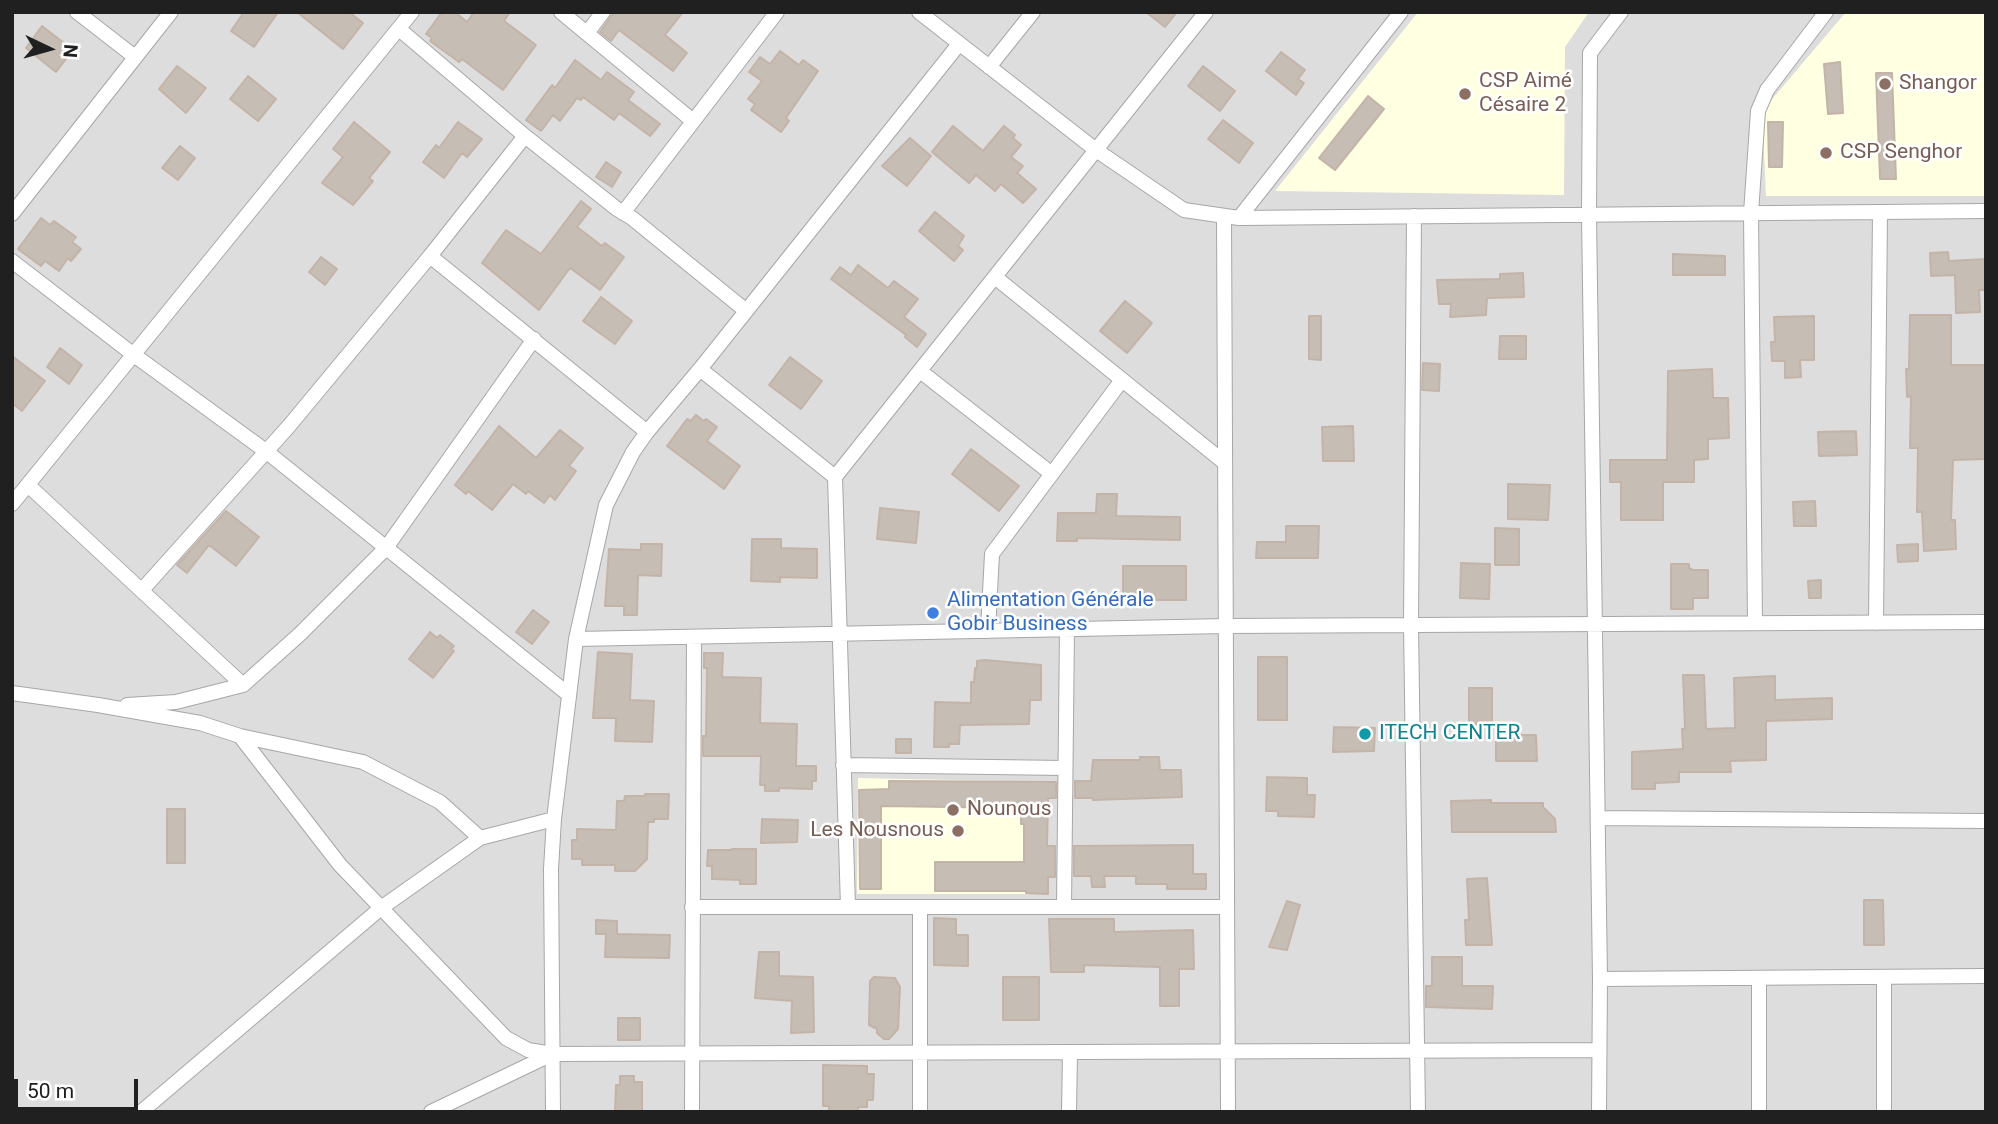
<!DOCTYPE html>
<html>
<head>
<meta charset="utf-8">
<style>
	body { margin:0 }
	#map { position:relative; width:1998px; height:1124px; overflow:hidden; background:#f1ede6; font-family:Roboto,sans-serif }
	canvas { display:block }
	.frame { position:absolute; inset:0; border:14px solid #202020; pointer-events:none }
	.north { position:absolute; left:14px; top:14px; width:70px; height:70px; -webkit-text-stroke:5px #fff; paint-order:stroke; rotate:95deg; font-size:19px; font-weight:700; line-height:28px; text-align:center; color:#202020 }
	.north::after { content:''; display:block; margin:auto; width:24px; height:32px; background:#202020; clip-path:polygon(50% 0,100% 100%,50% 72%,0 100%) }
	.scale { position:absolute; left:14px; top:1079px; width:124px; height:32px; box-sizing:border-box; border:4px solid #202020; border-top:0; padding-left:9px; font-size:21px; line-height:24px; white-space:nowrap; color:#202020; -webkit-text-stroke:5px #fff; paint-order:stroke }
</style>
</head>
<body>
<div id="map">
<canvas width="1998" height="1124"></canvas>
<div class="frame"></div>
<div class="north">N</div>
<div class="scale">50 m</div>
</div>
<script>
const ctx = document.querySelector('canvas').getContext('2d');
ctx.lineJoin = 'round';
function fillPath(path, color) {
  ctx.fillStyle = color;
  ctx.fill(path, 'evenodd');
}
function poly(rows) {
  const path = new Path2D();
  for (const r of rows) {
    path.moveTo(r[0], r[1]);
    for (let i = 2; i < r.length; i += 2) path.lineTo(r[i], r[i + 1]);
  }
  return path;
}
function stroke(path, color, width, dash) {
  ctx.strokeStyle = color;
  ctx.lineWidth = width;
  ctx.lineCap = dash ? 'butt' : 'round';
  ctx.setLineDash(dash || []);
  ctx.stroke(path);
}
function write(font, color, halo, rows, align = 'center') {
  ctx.font = font + ' Roboto,sans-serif';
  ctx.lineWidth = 5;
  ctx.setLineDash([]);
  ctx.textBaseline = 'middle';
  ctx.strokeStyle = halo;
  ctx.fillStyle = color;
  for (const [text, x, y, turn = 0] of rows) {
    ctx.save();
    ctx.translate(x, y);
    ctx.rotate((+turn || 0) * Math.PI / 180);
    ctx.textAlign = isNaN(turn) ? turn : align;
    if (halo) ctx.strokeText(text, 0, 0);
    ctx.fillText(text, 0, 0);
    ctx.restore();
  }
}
fillPath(poly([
	[12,12,1986,12,1986,1112,12,1112]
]), '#dedddd');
fillPath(poly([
	[1418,12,1589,12,1565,47,1564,195,1275,191],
	[1846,12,1986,12,1986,196,1766,196,1762,111],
	[858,778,1048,782,1046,857,1048,857,1048,894,857,894]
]), '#ffffe1');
const building = poly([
	[244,12,278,12,254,47,231,31,244,12],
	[297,12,349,12,363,23,343,49,297,12],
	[442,12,455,12,467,22,474,12,510,12,504,21,536,45,503,90,462,59,459,62,430,41,432,38,426,34,442,12],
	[614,12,683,12,665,35,687,53,673,71,619,30,611,41,600,32,614,12],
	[1146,12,1177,12,1165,27,1146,12],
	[42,26,73,50,56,72,26,48,42,26],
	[780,51,799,65,803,60,818,71,786,118,789,121,781,132,751,110,755,104,748,99,762,81,749,72,760,57,770,64,780,51],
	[1281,52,1305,70,1298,79,1304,83,1296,95,1266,71,1281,52],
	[575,60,601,80,607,72,634,92,628,100,660,124,650,136,619,113,614,120,583,97,581,100,577,98,560,121,553,115,541,131,526,120,552,85,555,88,575,60],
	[1840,62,1843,113,1828,114,1824,64,1840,62],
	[177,66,206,88,186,113,159,89,177,66],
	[1203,66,1235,91,1220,111,1188,86,1203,66],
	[1876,73,1892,73,1896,179,1880,179,1876,73],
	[248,76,276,99,258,121,230,99,248,76],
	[1368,96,1384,109,1335,170,1319,158,1368,96],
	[1223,120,1253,143,1239,163,1208,139,1223,120],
	[354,122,390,152,369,178,373,181,353,205,322,183,343,157,333,149,354,122],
	[458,122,482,139,467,157,462,153,444,178,423,162,436,145,439,148,458,122],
	[1768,122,1783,122,1782,167,1769,167,1768,122],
	[953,126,983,151,1004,126,1015,135,1013,138,1021,145,1011,157,1023,166,1017,173,1036,189,1023,203,1001,184,995,191,976,175,969,183,932,152,953,126],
	[910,138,931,156,907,186,882,166,910,138],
	[180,146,195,158,178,180,162,168,180,146],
	[606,162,621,172,612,187,596,177,606,162],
	[581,201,591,209,577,227,602,246,605,243,624,257,600,290,570,268,539,310,482,263,506,230,541,254,581,201],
	[935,212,964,236,958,246,963,250,954,261,919,231,935,212],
	[41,218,50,225,54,221,76,237,72,242,81,249,71,261,68,258,59,271,45,261,41,266,18,249,41,218],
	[1948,252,1949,261,1986,259,1986,290,1979,290,1980,312,1956,313,1955,275,1931,276,1930,253,1948,252],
	[1673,254,1725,256,1725,275,1673,275,1673,254],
	[321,257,337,269,325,285,309,272,321,257],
	[858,265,888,288,894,281,918,299,904,317,926,334,917,347,905,337,906,335,831,279,840,267,851,275,858,265],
	[1523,273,1524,297,1487,298,1486,315,1450,317,1451,304,1439,304,1437,280,1500,279,1500,274,1523,273],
	[601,297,632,321,615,344,583,321,601,297],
	[1125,301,1152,323,1127,353,1100,331,1125,301],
	[1910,315,1951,315,1951,365,1985,365,1986,459,1953,460,1951,520,1955,520,1956,549,1924,551,1922,512,1917,512,1918,448,1910,448,1911,396,1907,397,1906,369,1909,369,1910,315],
	[1309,316,1321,316,1321,360,1309,359,1309,316],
	[1814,316,1814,360,1800,360,1801,377,1785,378,1785,361,1772,361,1771,342,1775,342,1774,317,1814,316],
	[1500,336,1526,336,1526,359,1499,359,1500,336],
	[60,348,82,365,69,384,47,367,60,348],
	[12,356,45,381,22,411,12,403,12,356],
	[790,357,822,381,801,409,769,385,790,357],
	[1423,363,1440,364,1439,391,1422,390,1423,363],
	[1712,369,1713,398,1728,398,1729,438,1708,439,1708,459,1694,460,1694,482,1663,482,1663,520,1621,520,1621,482,1610,482,1610,460,1667,460,1668,371,1712,369],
	[696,415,704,421,706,419,717,427,707,441,740,466,724,489,667,446,687,419,691,421,696,415],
	[499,426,536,458,560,430,583,448,569,466,576,471,555,500,550,495,544,503,528,491,526,494,513,484,492,510,468,491,466,494,455,485,499,426],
	[1353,426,1354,461,1323,461,1322,427,1353,426],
	[1856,431,1857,455,1819,456,1818,432,1856,431],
	[971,449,1019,486,999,511,952,474,971,449],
	[1508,484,1550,485,1548,520,1508,519,1508,484],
	[1097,494,1117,494,1116,516,1180,517,1180,540,1077,538,1077,541,1057,541,1058,513,1096,513,1097,494],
	[1815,501,1816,526,1794,526,1793,502,1815,501],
	[880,508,919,512,916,543,877,539,880,508],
	[226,511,259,537,236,566,209,545,187,573,177,565,226,511],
	[1286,526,1319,526,1318,558,1256,558,1257,542,1286,542,1286,526],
	[1495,528,1519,529,1519,565,1495,565,1495,528],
	[752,539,781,539,781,548,817,549,817,578,780,577,780,582,751,581,752,539],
	[641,544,662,544,661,576,638,575,637,615,624,615,624,606,605,606,609,549,641,550,641,544],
	[1918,544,1918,561,1898,562,1897,545,1918,544],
	[1461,563,1490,564,1489,599,1460,598,1461,563],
	[1671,564,1689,564,1689,568,1693,570,1708,570,1708,598,1693,598,1693,609,1671,609,1671,564],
	[1123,566,1186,566,1186,600,1123,600,1123,566],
	[1821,580,1821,598,1809,598,1808,581,1821,580],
	[533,610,549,622,532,644,516,632,533,610],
	[430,632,437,638,440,635,454,646,451,649,454,651,433,678,409,659,430,632],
	[598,652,632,654,630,700,654,701,652,742,615,741,616,718,593,718,598,652],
	[704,653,723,653,722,677,761,678,760,723,797,724,796,764,796,766,816,766,816,781,812,781,812,789,779,788,779,791,765,791,765,785,760,785,761,756,703,756,703,736,706,736,707,668,704,668,704,653],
	[1258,657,1287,657,1287,720,1258,720,1258,657],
	[985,660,1041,665,1041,700,1030,700,1029,724,960,725,959,744,949,744,949,747,934,747,935,702,971,703,971,682,974,682,975,668,977,668,977,661,985,660],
	[1683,675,1704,675,1706,729,1735,728,1734,678,1775,676,1775,700,1832,698,1832,719,1766,721,1766,760,1730,761,1731,772,1679,772,1679,782,1655,783,1655,789,1632,789,1632,752,1683,749,1682,729,1685,729,1683,675],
	[1469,688,1492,688,1492,724,1469,724,1469,688],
	[1334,727,1375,728,1374,751,1333,752,1334,727],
	[1496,735,1536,735,1537,761,1496,761,1496,735],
	[896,739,911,739,911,753,896,753,896,739],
	[1140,757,1159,757,1160,770,1181,770,1182,797,1093,800,1093,798,1075,798,1075,781,1091,781,1093,760,1140,760,1140,757],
	[1267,777,1307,778,1307,795,1315,795,1314,817,1278,816,1278,811,1266,811,1267,777],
	[889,781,1056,782,1056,798,1048,798,1047,846,1055,846,1055,877,1048,877,1048,894,1026,893,1026,891,935,891,935,862,1024,862,1024,824,1021,824,1021,808,881,806,881,889,860,889,859,790,889,789,889,781],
	[645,794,669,794,668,819,654,819,654,822,648,822,647,859,635,871,615,871,615,865,582,865,582,859,572,859,572,840,577,840,577,829,616,830,617,801,624,801,625,796,645,796,645,794],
	[1491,800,1491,803,1543,803,1543,807,1555,819,1556,832,1452,832,1451,801,1491,800],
	[167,809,185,809,185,863,167,863,167,809],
	[762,819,798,820,797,842,761,843,762,819],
	[1193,845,1193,874,1206,874,1206,889,1167,889,1167,884,1136,884,1136,876,1104,876,1105,887,1092,887,1091,876,1074,876,1074,846,1193,845],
	[732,849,756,849,756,884,740,884,740,880,712,879,712,866,707,866,708,850,731,850,732,849],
	[1487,878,1492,945,1466,945,1465,920,1469,920,1467,879,1487,878],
	[1864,900,1883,900,1884,945,1864,945,1864,900],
	[1287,901,1300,905,1287,950,1269,947,1287,901],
	[934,918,956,919,956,935,968,935,968,966,934,965,934,918],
	[1049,919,1114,919,1114,932,1193,930,1194,969,1179,969,1179,1006,1160,1006,1160,967,1084,965,1084,972,1051,972,1049,919],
	[596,920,617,921,617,934,670,935,669,958,605,957,606,934,596,934,596,920],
	[759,952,779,952,779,976,813,977,814,1032,791,1033,792,1001,755,998,759,952],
	[1432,957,1462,957,1462,986,1493,986,1492,1009,1426,1007,1426,986,1432,986,1432,957],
	[874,977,895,978,900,987,898,1029,889,1039,884,1039,877,1033,877,1029,869,1025,870,981,874,977],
	[1003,977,1039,977,1039,1020,1003,1020,1003,977],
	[618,1018,640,1018,640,1040,618,1040,618,1018],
	[823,1065,867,1066,867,1074,874,1074,873,1100,867,1100,867,1107,858,1107,858,1112,829,1112,829,1106,823,1106,823,1065],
	[620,1076,634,1076,634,1082,642,1082,642,1112,615,1112,616,1085,620,1085,620,1076]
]);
fillPath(building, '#c6bdb5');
stroke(building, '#c4b4a8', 2);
const street = poly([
	[77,12,135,57],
	[561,12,693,121],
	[919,12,1096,150,1184,210,1239,218,1986,211],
	[399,29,525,136,617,209,632,218,745,310],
	[587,33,603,12],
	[989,67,1033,12],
	[623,213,777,12],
	[12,214,171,12],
	[1224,216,1228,1112],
	[1414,216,1411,625,1418,1112],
	[1239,218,1401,12],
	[430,256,647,432],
	[12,261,134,355,267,452,568,694],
	[995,277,1225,463],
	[700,369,835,477],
	[920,371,1052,474],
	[28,485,243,685],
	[12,504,412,12],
	[142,590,289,426,430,256,525,136],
	[1755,623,1751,213,1758,111,1767,90,1826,12],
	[1876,623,1880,212],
	[988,631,992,554,1122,380],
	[576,639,1226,626,1986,622],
	[12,693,98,705,200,723,240,736,340,865,506,1038,528,1050,552,1054,1599,1050],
	[127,705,176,702,243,685,300,634,386,548,534,339],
	[240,736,363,762,440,802,480,838],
	[843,765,1065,768],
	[1598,818,1986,821],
	[692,907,1227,907],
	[848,907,835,477,1206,12],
	[1064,907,1067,629],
	[1884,977,1884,1112],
	[1600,979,1986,976],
	[141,1112,381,908,480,838,554,819],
	[431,1112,552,1054],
	[553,1112,551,869,554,819,576,639,606,505,633,452,647,432,700,369,959,44],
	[692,1112,694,637],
	[920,1112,920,907],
	[1069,1112,1070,1053],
	[1599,1112,1600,979,1589,215,1590,53,1621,12],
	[1759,1112,1759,978]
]);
stroke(street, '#a7a7a7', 16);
stroke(street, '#fff', 14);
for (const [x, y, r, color] of [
	[1885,84,7,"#8d6e63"],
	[1465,94,7,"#8d6e63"],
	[1826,153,7,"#8d6e63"],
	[933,613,7,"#3f7fe0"],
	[1365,734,7,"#0f9aa8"],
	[953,810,7,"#8d6e63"],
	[958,831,7,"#8d6e63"]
]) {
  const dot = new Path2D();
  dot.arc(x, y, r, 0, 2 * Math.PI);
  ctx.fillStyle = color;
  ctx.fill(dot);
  stroke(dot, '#fff', 2.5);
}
write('21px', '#785e54', '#fff', [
	["CSP Aimé",1479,82],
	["Césaire 2",1479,106],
	["Shangor",1899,84],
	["CSP Senghor",1840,153],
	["Nounous",967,810],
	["Les Nousnous",944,831,"right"]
], 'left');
write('21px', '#366cbe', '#fff', [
	["Alimentation Générale",947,601],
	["Gobir Business",947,625]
], 'left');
write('21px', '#0d838f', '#fff', [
	["ITECH CENTER",1379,734]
], 'left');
</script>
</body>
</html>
